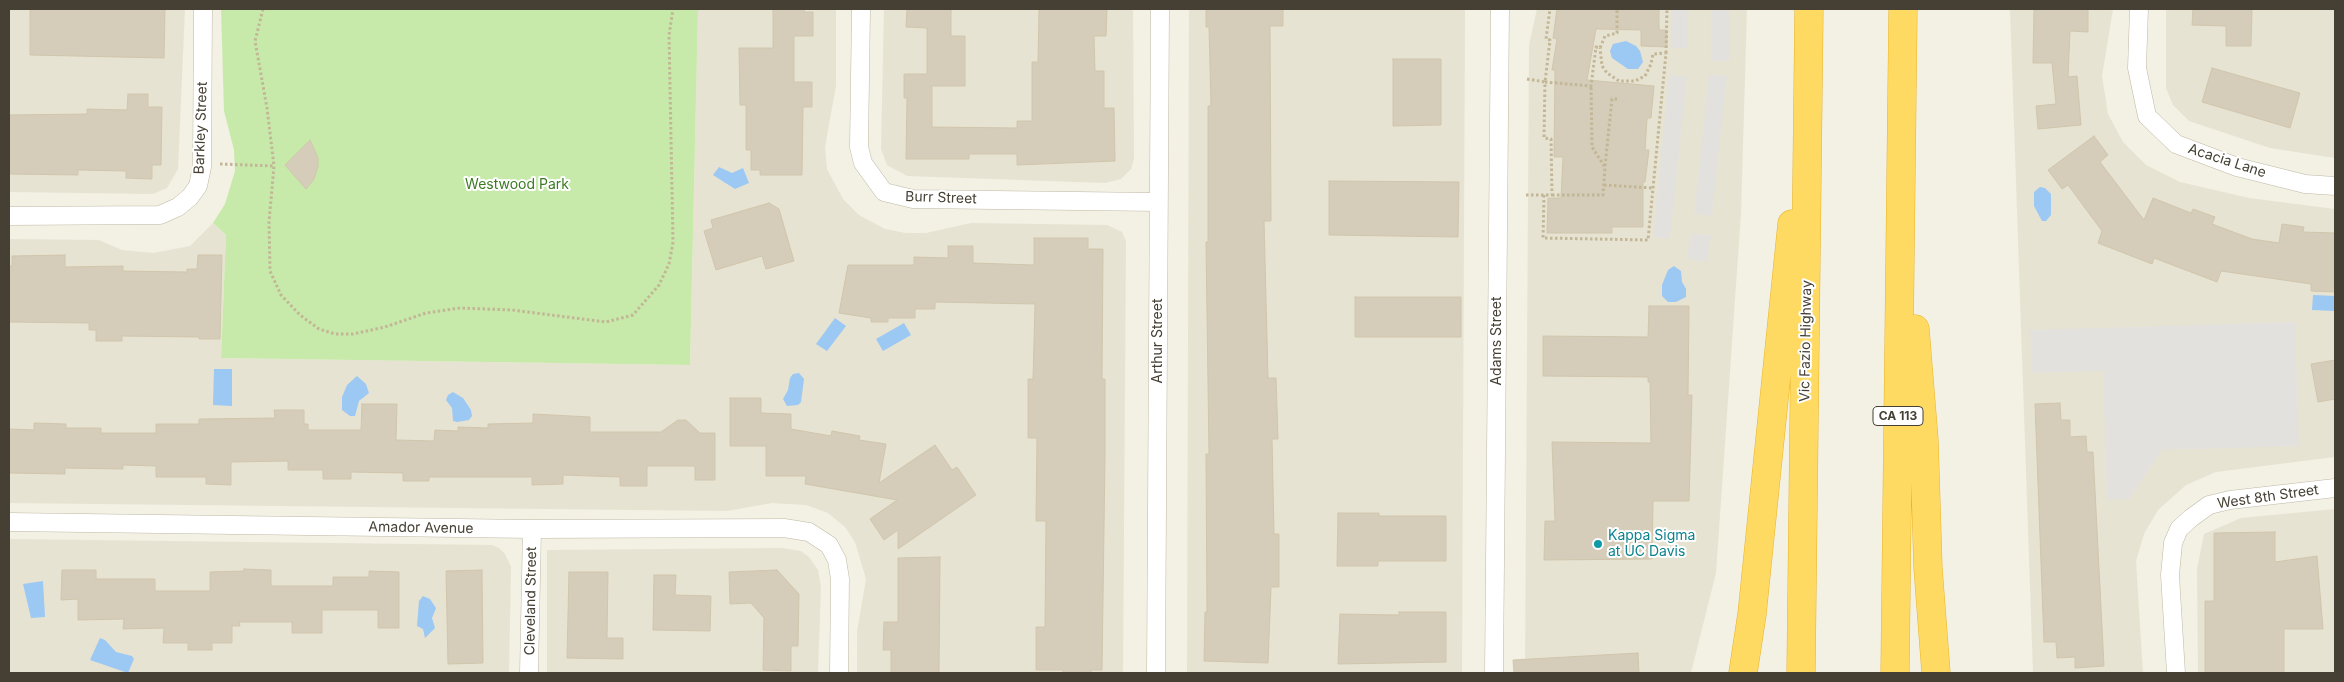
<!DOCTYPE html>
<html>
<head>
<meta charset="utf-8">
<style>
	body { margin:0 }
	#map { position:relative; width:2344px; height:682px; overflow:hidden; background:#f3f0e4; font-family:Inter,sans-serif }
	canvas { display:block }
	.frame { position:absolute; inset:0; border:10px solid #464034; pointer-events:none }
</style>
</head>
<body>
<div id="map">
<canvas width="2344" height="682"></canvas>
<div class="frame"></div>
</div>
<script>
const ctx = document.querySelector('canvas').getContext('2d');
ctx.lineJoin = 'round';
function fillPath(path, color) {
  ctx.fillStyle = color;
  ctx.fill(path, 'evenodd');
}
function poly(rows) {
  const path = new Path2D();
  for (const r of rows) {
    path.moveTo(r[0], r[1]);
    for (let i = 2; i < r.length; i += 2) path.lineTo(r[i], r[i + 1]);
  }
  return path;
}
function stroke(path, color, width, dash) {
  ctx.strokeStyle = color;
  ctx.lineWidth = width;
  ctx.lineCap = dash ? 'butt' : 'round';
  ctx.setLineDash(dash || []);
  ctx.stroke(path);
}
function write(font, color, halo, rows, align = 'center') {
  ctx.font = font + ' Inter,sans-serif';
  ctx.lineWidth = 4;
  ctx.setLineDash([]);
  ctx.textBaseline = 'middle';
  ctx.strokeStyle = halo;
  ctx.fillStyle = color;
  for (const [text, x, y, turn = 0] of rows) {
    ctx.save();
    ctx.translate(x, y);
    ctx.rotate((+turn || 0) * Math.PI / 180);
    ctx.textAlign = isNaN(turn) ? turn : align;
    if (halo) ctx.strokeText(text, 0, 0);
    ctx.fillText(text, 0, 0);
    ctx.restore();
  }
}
fillPath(poly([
	[9,9,185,9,178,169,167,188,153,194,9,192],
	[698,9,836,9,836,86,825,147,827,169,843,199,859,215,885,229,906,233,926,233,971,223,1107,225,1122,232,1126,241,1123,673,857,673,857,632,866,579,855,542,845,527,828,513,806,505,772,503,727,511,9,503,9,239,99,240,122,250,153,253,190,246,213,223,226,235,221,358,690,365],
	[884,9,1133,9,1134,159,1131,169,1121,179,1105,183,907,176,887,165,881,149],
	[1189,9,1465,9,1462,673,1187,673],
	[1537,9,1747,9,1741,213,1716,573,1691,673,1525,673,1529,45],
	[2010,9,2113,9,2102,76,2108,114,2123,142,2146,165,2180,182,2249,198,2335,209,2335,457,2216,472,2186,485,2158,510,2144,534,2136,561,2143,673,2033,673],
	[2166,9,2335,9,2335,158,2270,148,2189,121,2173,105,2166,88],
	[2335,509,2335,673,2198,673,2197,569,2204,534,2241,518],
	[9,539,492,545,499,548,505,554,511,567,509,673,9,673],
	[782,548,801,551,809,557,818,570,821,587,818,673,547,673,547,550]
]), '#e7e3d2');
fillPath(poly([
	[221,9,698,9,690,365,221,358,226,235,213,223,225,204,235,171,234,150,224,111]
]), '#c7eaaa');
fillPath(poly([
	[1671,9,1687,9,1687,48,1671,48],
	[1711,9,1730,9,1730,61,1711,61],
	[1709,74,1727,76,1712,216,1694,214],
	[1669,75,1687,77,1670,239,1653,237],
	[1691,233,1711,235,1707,262,1687,259],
	[2295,322,2299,446,2162,450,2129,499,2107,500,2103,371,2032,373,2030,330]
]), '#e3e1dd');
fillPath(poly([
	[1626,41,1636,46,1640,51,1643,62,1638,69,1628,69,1612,58,1610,51,1613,44],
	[719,167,732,173,743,168,749,183,735,189,713,175],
	[2040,187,2045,188,2051,194,2051,215,2046,221,2042,221,2034,206,2034,192],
	[1674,266,1681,271,1682,282,1686,289,1686,297,1676,302,1668,302,1662,296,1662,285,1668,270],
	[2313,295,2335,296,2335,311,2312,310],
	[835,318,846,326,827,351,816,344],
	[904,323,911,335,883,351,876,339],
	[214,369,232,369,232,406,213,405],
	[799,373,804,379,801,402,798,405,787,406,783,399,788,390,790,378,793,374],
	[357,376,366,384,369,393,359,401,355,416,350,416,342,410,342,397,347,385],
	[453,392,463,398,471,410,472,416,469,420,457,422,453,421,452,408,446,400,448,395],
	[43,581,45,617,31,618,23,584],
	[423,596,430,599,436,608,432,618,435,628,425,638,423,629,417,626,419,601],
	[100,638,105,640,116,652,132,656,134,659,128,673,90,660]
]), '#9cc8f4');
const building = poly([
	[30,9,165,9,164,58,30,55,30,9],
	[773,9,804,9,804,12,813,12,813,36,794,36,794,82,812,82,812,107,803,107,802,175,760,175,760,170,751,170,751,150,746,150,746,105,740,105,739,48,773,48,773,9],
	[907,9,951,9,951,36,965,36,965,86,932,86,932,127,1017,128,1017,121,1032,121,1032,62,1038,62,1039,9,1107,9,1106,36,1094,36,1095,71,1104,71,1104,108,1114,108,1115,161,1017,165,1017,154,969,154,969,159,906,159,907,98,904,98,904,74,927,74,927,28,906,27,907,9],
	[1206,9,1283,9,1283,26,1270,26,1271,221,1264,221,1268,378,1276,378,1278,439,1272,439,1274,534,1279,534,1279,587,1271,587,1268,663,1204,661,1205,612,1207,612,1206,454,1209,454,1206,242,1208,242,1208,106,1211,106,1209,27,1206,27,1206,9],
	[1557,9,1659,9,1659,30,1667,30,1667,47,1641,46,1641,30,1596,29,1587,80,1654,86,1651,118,1647,118,1645,150,1649,150,1645,182,1643,182,1643,227,1612,227,1612,233,1547,233,1548,198,1561,198,1563,157,1554,157,1555,70,1552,70,1557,39,1553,38,1557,9],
	[2034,9,2088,9,2088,32,2070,31,2068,77,2077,76,2081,125,2038,129,2036,106,2056,104,2052,63,2033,63,2034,9],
	[2193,9,2252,9,2251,46,2226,46,2226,26,2192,25,2193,9],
	[1393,59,1441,59,1441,125,1393,126,1393,59],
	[2212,68,2300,93,2290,128,2202,102,2212,68],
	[128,94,148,94,148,107,162,107,161,165,152,165,152,179,126,178,126,171,78,170,78,175,9,174,9,115,87,114,87,109,127,110,128,94],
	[2094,136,2108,155,2100,162,2144,220,2153,198,2191,213,2193,209,2215,217,2212,224,2252,239,2279,243,2282,224,2304,227,2303,232,2335,233,2335,292,2311,291,2311,284,2221,271,2217,282,2154,258,2152,264,2098,243,2102,231,2068,185,2062,189,2048,170,2094,136],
	[310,140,318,158,318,166,314,179,306,189,285,165,310,140],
	[1329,181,1459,182,1458,237,1329,235,1329,181],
	[769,203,779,209,794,261,766,269,762,256,716,270,704,231,713,228,711,220,769,203],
	[1034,238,1088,238,1088,249,1103,249,1102,379,1105,379,1105,456,1102,670,1091,670,1091,673,1063,673,1063,670,1036,670,1036,627,1045,627,1046,521,1036,521,1037,438,1028,438,1028,379,1033,379,1035,304,935,302,935,309,915,309,915,318,888,318,888,322,871,322,871,318,839,313,848,265,914,265,914,257,948,258,948,246,973,246,973,263,1034,265,1034,238],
	[65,255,65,267,123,266,123,271,187,272,187,269,197,269,198,255,222,255,220,339,199,339,199,337,122,336,122,341,96,341,96,330,89,330,89,323,9,322,9,266,12,266,12,256,65,255],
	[1355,297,1461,297,1461,337,1355,337,1355,297],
	[1649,306,1689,306,1688,395,1692,395,1689,501,1653,501,1652,559,1544,560,1545,521,1555,521,1552,442,1651,443,1650,382,1648,382,1648,377,1543,376,1543,336,1648,337,1649,306],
	[2335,360,2335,399,2318,402,2311,364,2335,360],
	[730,398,761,398,761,413,791,414,791,429,831,436,832,431,860,436,859,440,886,444,879,483,935,445,952,470,957,467,976,495,898,549,898,530,884,540,870,519,897,500,805,484,806,476,766,476,766,446,730,446,730,398],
	[2060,403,2061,420,2070,420,2070,437,2086,436,2087,452,2093,452,2104,666,2075,668,2075,657,2057,658,2056,642,2044,642,2035,404,2060,403],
	[362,404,397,404,396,440,434,441,435,430,458,431,458,427,488,428,488,424,533,423,533,414,590,417,590,432,661,432,678,420,686,420,700,433,715,433,715,480,695,480,695,466,647,466,647,486,620,486,620,477,563,475,563,484,532,485,532,477,429,477,429,481,403,481,403,473,351,472,351,479,323,479,323,470,288,470,288,461,231,462,231,485,206,484,206,477,156,477,156,466,123,465,123,469,65,468,65,474,9,473,9,429,34,430,34,423,66,424,66,428,101,428,101,433,156,433,156,424,199,424,199,419,275,418,274,410,304,410,304,424,308,424,308,430,361,430,362,404],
	[1338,513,1379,513,1379,516,1446,516,1446,561,1378,561,1378,566,1337,566,1338,513],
	[2275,532,2275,562,2317,556,2323,629,2284,629,2284,673,2205,673,2205,601,2214,601,2214,533,2275,532],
	[940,557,939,673,891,673,891,650,883,650,884,622,898,622,898,558,940,557],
	[244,569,271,570,271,586,333,586,333,577,369,577,369,571,399,572,399,628,378,628,378,610,322,610,322,633,292,633,292,622,239,622,240,626,232,626,232,643,212,643,212,650,188,650,188,643,163,643,164,628,123,629,124,619,78,620,78,599,61,600,62,570,96,570,96,579,155,579,155,591,210,591,210,572,244,571,244,569],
	[482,570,483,663,448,664,446,571,482,570],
	[777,570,799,594,798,646,791,646,791,671,763,670,764,618,751,603,730,604,729,572,777,570],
	[569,572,608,572,607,638,623,638,623,659,567,658,569,572],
	[654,575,676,575,675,595,711,596,710,631,653,630,654,575],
	[1399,612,1446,612,1446,662,1338,664,1340,614,1399,615,1399,612],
	[1638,653,1639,673,1514,673,1513,660,1638,653]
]);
fillPath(building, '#d5cdb9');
stroke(building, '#d1c6ac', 1);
const street = poly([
	[861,9,859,147,863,163,884,192,913,199,1158,202],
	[2139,9,2137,68,2147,116,2176,144,2237,167,2305,184,2335,186],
	[9,216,160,215,178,207,190,197,198,186,202,167,203,9],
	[9,522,532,529,784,528,809,532,829,545,837,560,840,579,839,673],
	[529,673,532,529],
	[1156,673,1160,9],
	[1494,673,1500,9],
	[2176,673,2170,575,2173,543,2179,529,2191,518,2209,505,2230,500,2335,488]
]);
const highway = poly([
	[1915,329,1924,440,1928,568,1936,673],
	[1743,673,1752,614,1792,224],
	[1801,673,1809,9],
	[1895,673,1903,9]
]);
stroke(street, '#bfb9a6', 19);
stroke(highway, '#e7b32b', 29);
stroke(poly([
	[263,9,255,41,267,108,274,166,269,222,270,271,281,295,300,315,319,329,335,334,353,334,385,327,426,313,460,308,512,310,606,322,633,315,659,285,669,264,673,242,669,35,673,9],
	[1666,53,1667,9],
	[1527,79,1545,82,1550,40,1546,39,1550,9],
	[220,164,274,166],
	[1605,166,1612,99,1617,99],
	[1604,185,1653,188],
	[1526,195,1552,195,1551,139,1544,138,1545,82,1591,86,1596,47,1600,48,1605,36,1617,33,1617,9],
	[1544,195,1543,238,1648,240,1666,53,1653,54,1651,64,1645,76,1635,81,1619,81,1607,73,1602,66,1600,48],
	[1552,195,1603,195,1605,167,1592,147,1591,86]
]), '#c2b696', 3, [2.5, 2.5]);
stroke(street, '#fff', 18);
stroke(highway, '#ffda63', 28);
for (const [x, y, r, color] of [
	[1598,544,5,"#0f9aa8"]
]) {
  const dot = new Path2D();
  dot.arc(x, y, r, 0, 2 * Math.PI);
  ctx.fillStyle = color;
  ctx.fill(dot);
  stroke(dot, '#fff', 2);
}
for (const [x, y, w] of [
	[1898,416,50]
]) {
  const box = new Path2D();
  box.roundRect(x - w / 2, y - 9.5, w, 19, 4);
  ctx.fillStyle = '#fff';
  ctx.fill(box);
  stroke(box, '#464034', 1);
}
write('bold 12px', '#464034', null, [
	["CA 113",1898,416]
]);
write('14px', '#464034', '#fff', [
	["Barkley Street",201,128,-88],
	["Acacia Lane",2227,161,18],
	["Burr Street",941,198,2],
	["Arthur Street",1158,341,-90],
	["Adams Street",1497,341,-90],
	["Vic Fazio Highway",1806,341,-89],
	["West 8th Street",2268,497,-8],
	["Amador Avenue",421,528,1],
	["Cleveland Street",531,601,-89]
]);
write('14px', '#3c7b24', '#fff', [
	["Westwood Park",517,185]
]);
write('14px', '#0d838f', '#fff', [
	["Kappa Sigma",1608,536],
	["at UC Davis",1608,552]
], 'left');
</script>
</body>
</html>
